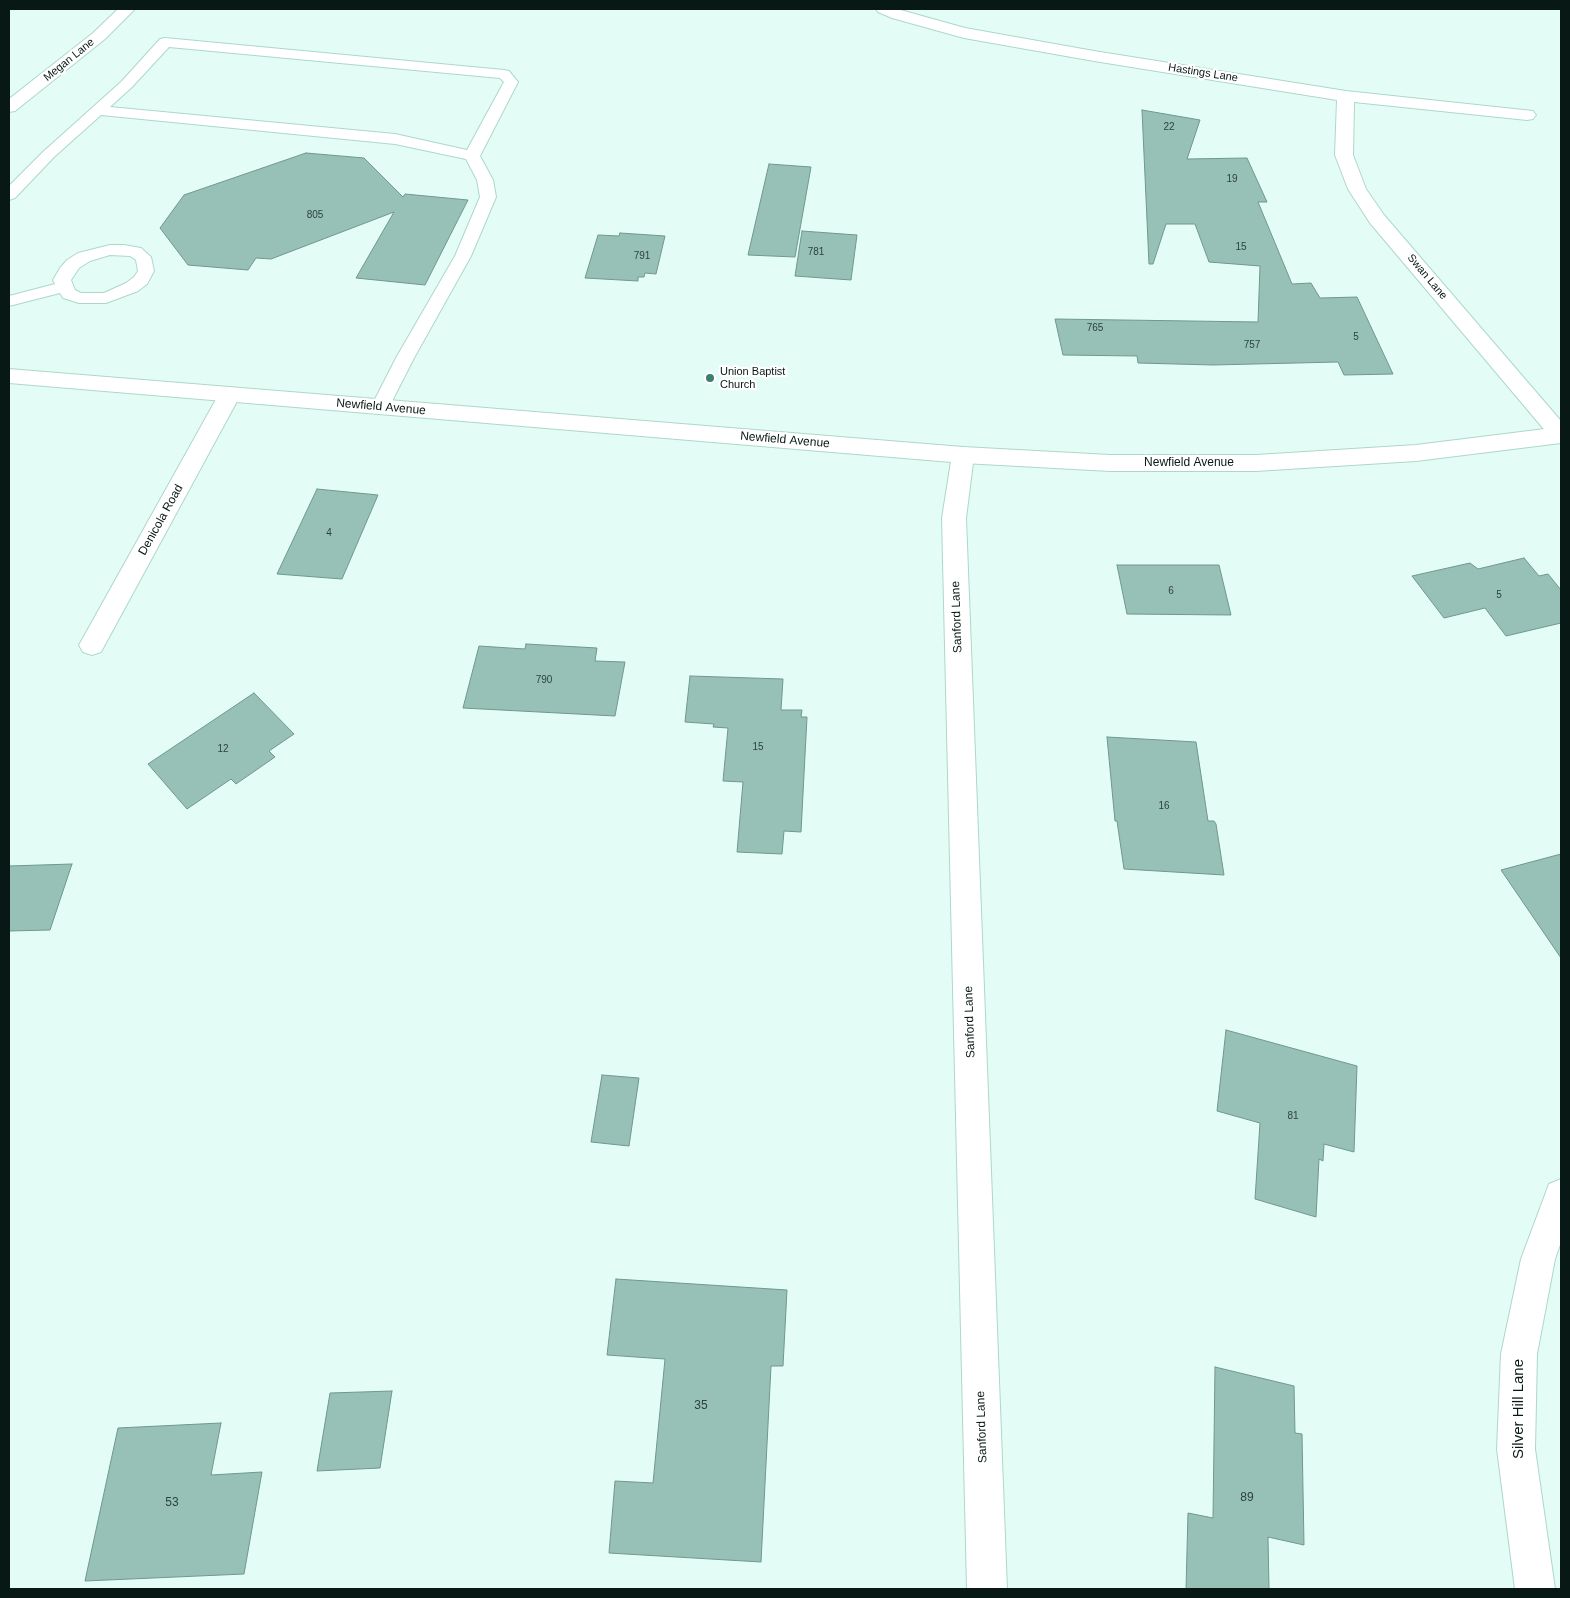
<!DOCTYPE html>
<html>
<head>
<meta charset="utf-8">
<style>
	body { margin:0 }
	#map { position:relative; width:1570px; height:1598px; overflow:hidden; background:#e3fdf6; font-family:Arial,sans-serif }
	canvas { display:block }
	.frame { position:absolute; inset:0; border:10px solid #081814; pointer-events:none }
</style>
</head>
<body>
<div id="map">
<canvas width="1570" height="1598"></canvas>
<div class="frame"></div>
</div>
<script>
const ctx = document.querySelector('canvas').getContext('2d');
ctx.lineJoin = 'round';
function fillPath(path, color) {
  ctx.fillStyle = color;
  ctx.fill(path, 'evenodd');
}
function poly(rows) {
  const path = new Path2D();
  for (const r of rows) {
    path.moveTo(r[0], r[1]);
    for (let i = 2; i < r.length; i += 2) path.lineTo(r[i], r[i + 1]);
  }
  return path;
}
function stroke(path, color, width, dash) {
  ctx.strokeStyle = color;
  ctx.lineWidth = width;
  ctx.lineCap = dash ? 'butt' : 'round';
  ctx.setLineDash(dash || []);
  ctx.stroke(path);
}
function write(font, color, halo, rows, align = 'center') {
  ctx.font = font + ' Arial,sans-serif';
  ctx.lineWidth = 4.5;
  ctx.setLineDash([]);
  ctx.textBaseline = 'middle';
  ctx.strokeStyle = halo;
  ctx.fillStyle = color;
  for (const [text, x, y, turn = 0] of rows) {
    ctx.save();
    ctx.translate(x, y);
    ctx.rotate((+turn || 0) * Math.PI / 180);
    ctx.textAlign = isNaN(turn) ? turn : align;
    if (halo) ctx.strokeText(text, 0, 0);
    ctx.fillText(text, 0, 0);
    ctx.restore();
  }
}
const building = poly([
	[1142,110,1200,120,1187,159,1247,158,1267,202,1258,202,1292,284,1311,283,1320,298,1357,297,1393,374,1344,375,1338,362,1213,365,1138,363,1137,356,1063,355,1055,319,1258,322,1260,266,1209,262,1195,224,1166,224,1153,264,1149,264,1142,110],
	[306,153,364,158,403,197,405,194,468,200,425,285,356,278,394,212,271,259,256,258,248,270,188,265,160,228,184,195,306,153],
	[769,164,811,167,795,257,748,255,769,164],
	[802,231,857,235,851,280,795,276,802,231],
	[620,233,665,236,656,274,645,273,644,277,638,277,638,281,585,278,598,235,619,236,620,233],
	[317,489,378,495,342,579,277,574,317,489],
	[1524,558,1539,576,1548,574,1561,590,1561,623,1506,636,1485,608,1444,618,1412,576,1470,563,1478,569,1524,558],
	[1117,565,1219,565,1231,615,1127,614,1117,565],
	[526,644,597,648,595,661,625,662,615,716,463,708,479,646,525,649,526,644],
	[690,676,783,679,781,710,802,710,801,717,807,717,801,832,784,831,782,854,737,852,743,782,723,781,728,728,713,727,714,724,685,722,690,676],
	[254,693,294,734,269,751,275,757,236,784,231,779,187,809,148,764,254,693],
	[1107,737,1196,742,1208,821,1214,821,1216,824,1224,875,1124,869,1117,821,1115,821,1107,737],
	[1561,854,1561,958,1501,870,1561,854],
	[72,864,50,930,9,931,9,866,72,864],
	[1226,1030,1357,1066,1354,1152,1324,1144,1323,1161,1319,1159,1316,1217,1255,1199,1260,1123,1217,1111,1226,1030],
	[602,1075,639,1078,629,1146,591,1142,602,1075],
	[616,1279,787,1290,783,1366,771,1366,761,1562,609,1553,615,1481,653,1483,665,1359,607,1355,616,1279],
	[1215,1367,1294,1386,1295,1433,1302,1434,1304,1545,1268,1537,1269,1589,1186,1589,1188,1513,1213,1518,1215,1367],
	[392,1391,380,1468,317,1471,330,1393,392,1391],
	[221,1423,211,1475,262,1472,244,1574,85,1581,118,1428,221,1423]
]);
fillPath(building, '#97c1b6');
stroke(building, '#6f988d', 1);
const service = poly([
	[165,38,504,70,509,71,518,82,480,156,493,180,496,197,471,256,414,358,387,411,380,413,373,411,371,407,396,358,455,256,480,197,477,180,466,159,395,144,101,115,54,157,15,198,9,200,9,186,44,151,122,81,160,39,165,38],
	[169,47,500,78,504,82,467,150,395,134,110,107,132,87,169,47],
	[110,245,124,245,141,248,151,257,154,271,147,284,138,291,106,303,79,303,63,298,60,293,9,306,9,296,55,284,53,280,60,268,67,260,78,253,110,245],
	[110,255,130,256,136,260,138,271,134,277,126,283,104,293,81,293,75,290,71,280,79,268,90,261,110,255]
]);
const minor = poly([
	[118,9,135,9,105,39,15,111,9,112,9,99,93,33,118,9],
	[876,9,897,9,965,28,1094,51,1346,91,1533,111,1536,115,1533,119,1527,120,1354,102,1353,155,1366,189,1384,215,1561,421,1561,443,1553,440,1370,223,1348,189,1335,155,1337,100,1094,61,964,38,892,18,878,12,876,9],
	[230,387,238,389,241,394,101,652,92,655,83,652,79,645,83,638,219,394,222,389,230,387],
	[963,447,971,449,974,455,966,518,1007,1589,967,1589,942,518,952,455,955,449,963,447],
	[1561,1179,1561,1242,1555,1259,1537,1354,1535,1449,1555,1589,1515,1589,1497,1449,1501,1354,1521,1259,1549,1184,1561,1179]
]);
const secondary = poly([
	[9,369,963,447,1110,455,1256,455,1416,445,1561,427,1561,443,1416,461,1256,471,1110,471,963,463,9,383,9,369]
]);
stroke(service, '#add7cc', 2);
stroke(minor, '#add7cc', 2);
stroke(secondary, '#add7cc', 2);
fillPath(service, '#fff');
fillPath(minor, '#fff');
fillPath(secondary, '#fff');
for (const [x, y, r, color] of [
	[710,378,5,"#3c7e70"]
]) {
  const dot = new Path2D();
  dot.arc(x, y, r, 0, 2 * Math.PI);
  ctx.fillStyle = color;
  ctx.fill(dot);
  stroke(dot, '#fff', 2);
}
write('10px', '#2c423c', null, [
	["22",1169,127],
	["19",1232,179],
	["805",315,215],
	["15",1241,247],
	["781",816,252],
	["791",642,256],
	["765",1095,328],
	["5",1356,337],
	["757",1252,345],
	["4",329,533],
	["6",1171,591],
	["5",1499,595],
	["790",544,680],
	["15",758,747],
	["12",223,749],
	["16",1164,806],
	["81",1293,1116]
]);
write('11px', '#081814', '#fff', [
	["Megan Lane",69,60,-39],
	["Hastings Lane",1203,73,9],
	["Swan Lane",1427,277,50]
]);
write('11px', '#081814', '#fff', [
	["Union Baptist",720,372],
	["Church",720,385]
], 'left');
write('12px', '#081814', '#fff', [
	["Newfield Avenue",381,407,5],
	["Newfield Avenue",785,440,5],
	["Newfield Avenue",1189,463],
	["Denicola Road",161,520,-61],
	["Sanford Lane",957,617,-92],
	["Sanford Lane",970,1022,-92],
	["Sanford Lane",982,1427,-92]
]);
write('12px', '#2c423c', null, [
	["35",701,1406],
	["89",1247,1498],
	["53",172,1503]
]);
write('15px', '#081814', '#fff', [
	["Silver Hill Lane",1519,1409,-90]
]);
</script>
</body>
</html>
